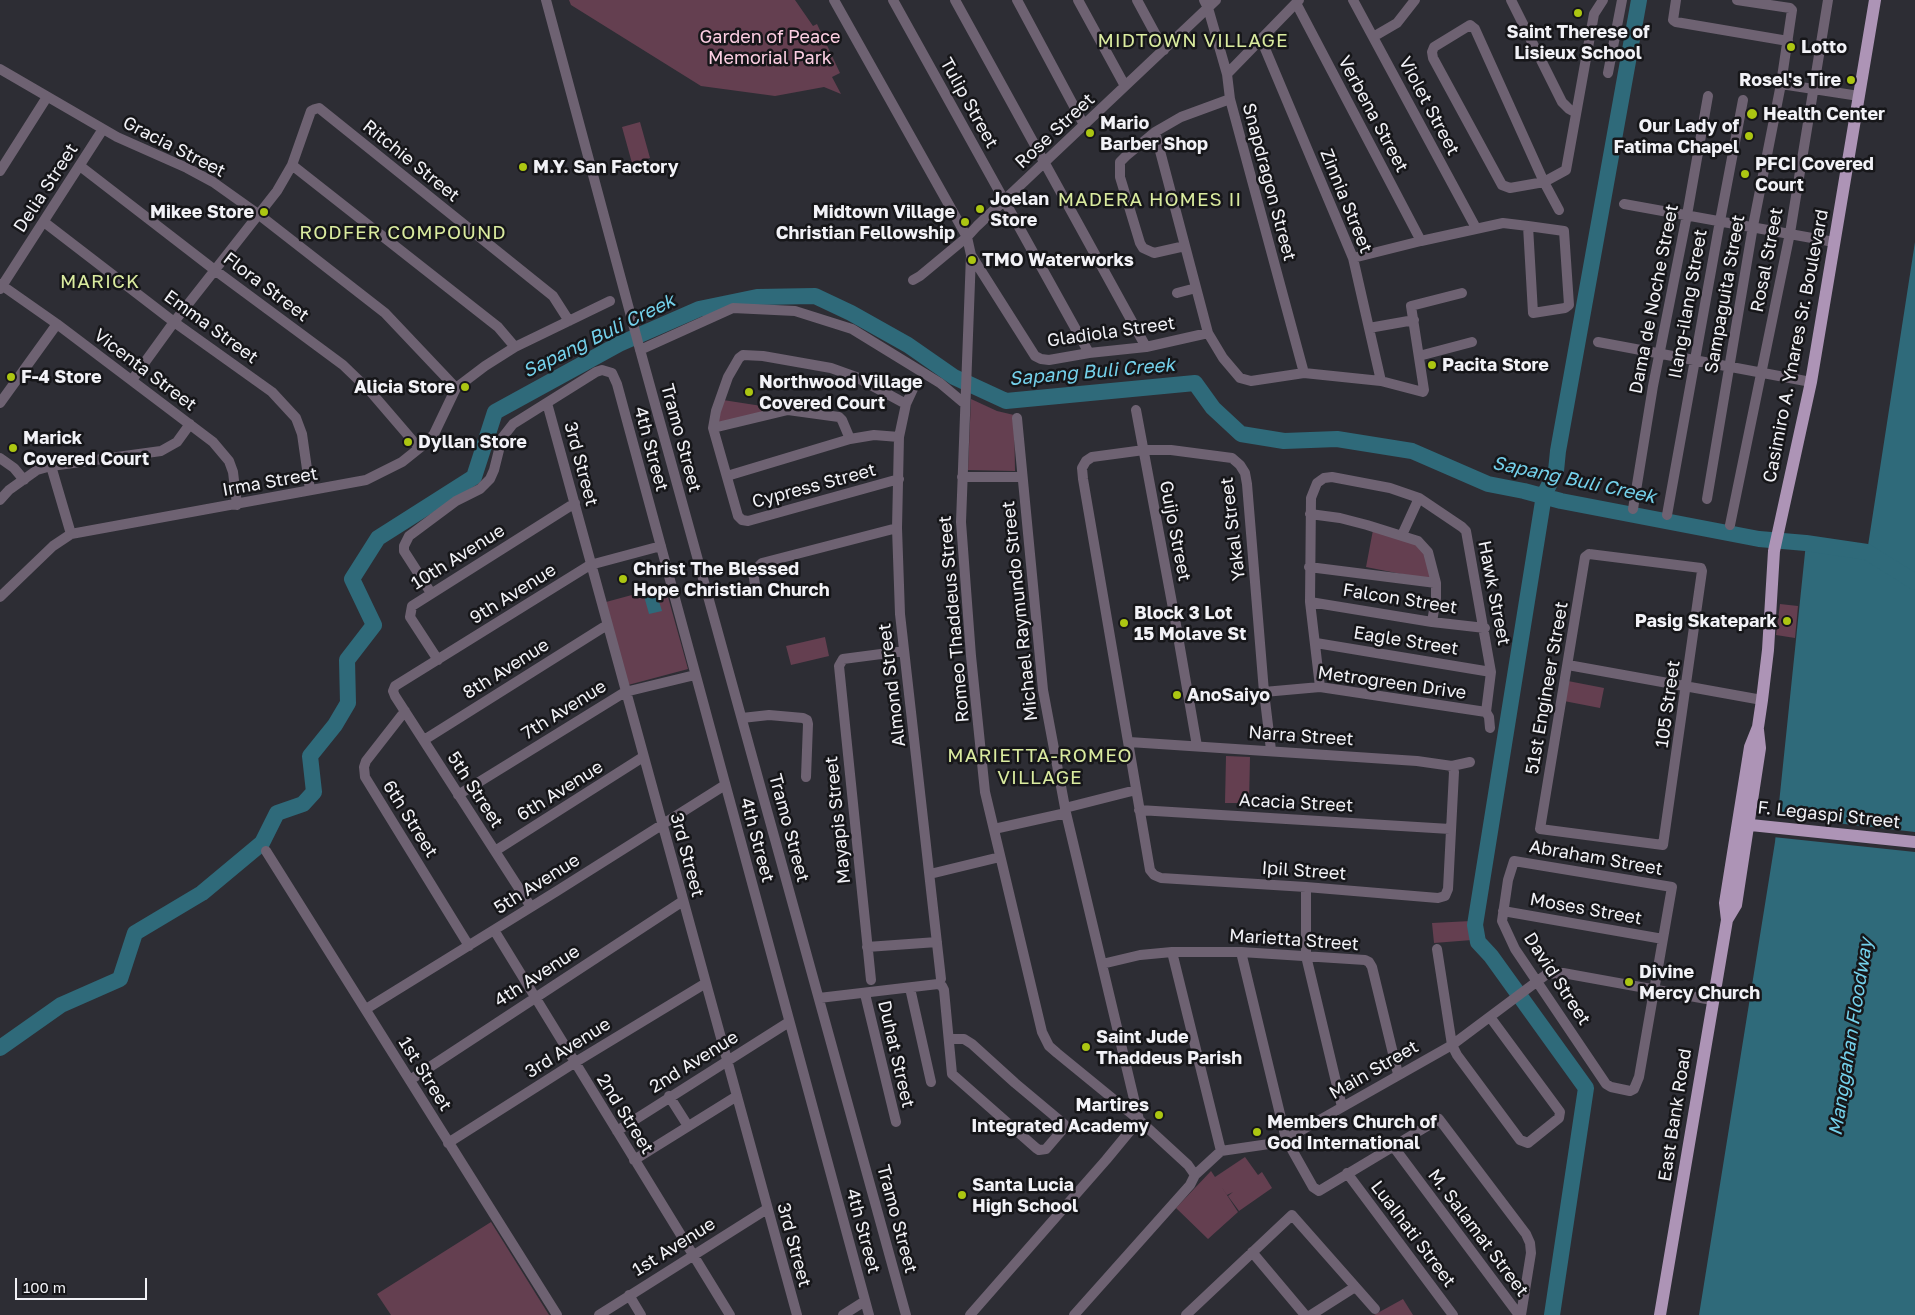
<!DOCTYPE html>
<html>
<head>
<meta charset="utf-8">
<style>
	body { margin:0 }
	#map { position:relative; width:1915px; height:1315px; overflow:hidden; background:#2d2d34; font-family:"Golos Text",sans-serif }
	canvas { display:block }
	.scale { position:absolute; left:15px; top:1278px; width:132px; height:22px; box-sizing:border-box; border:2px solid #f2f2f7; border-top:0; padding-left:6px; font-size:15px; line-height:18px; white-space:nowrap; color:#f2f2f7; -webkit-text-stroke:4px #161619; paint-order:stroke }
</style>
</head>
<body>
<div id="map">
<canvas width="1915" height="1315"></canvas>
<div class="scale">100 m</div>
</div>
<script>
const ctx = document.querySelector('canvas').getContext('2d');
ctx.lineJoin = 'round';
function fillPath(path, color) {
  ctx.fillStyle = color;
  ctx.fill(path, 'evenodd');
}
function poly(rows) {
  const path = new Path2D();
  for (const r of rows) {
    path.moveTo(r[0], r[1]);
    for (let i = 2; i < r.length; i += 2) path.lineTo(r[i], r[i + 1]);
  }
  return path;
}
function stroke(path, color, width, dash) {
  ctx.strokeStyle = color;
  ctx.lineWidth = width;
  ctx.lineCap = dash ? 'butt' : 'round';
  ctx.setLineDash(dash || []);
  ctx.stroke(path);
}
function write(font, color, halo, rows, align = 'center') {
  ctx.font = font + ' "Golos Text",sans-serif';
  ctx.lineWidth = 5;
  ctx.setLineDash([]);
  ctx.textBaseline = 'middle';
  ctx.strokeStyle = halo;
  ctx.fillStyle = color;
  for (const [text, x, y, turn = 0] of rows) {
    ctx.save();
    ctx.translate(x, y);
    ctx.rotate((+turn || 0) * Math.PI / 180);
    ctx.textAlign = isNaN(turn) ? turn : align;
    if (halo) ctx.strokeText(text, 0, 0);
    ctx.fillText(text, 0, 0);
    ctx.restore();
  }
}
fillPath(poly([
	[569,0,795,0,813,26,817,24,840,73,832,77,841,94,824,87,775,96,701,86,571,5],
	[640,122,650,158,632,163,622,127],
	[971,399,997,411,1014,415,1015,471,968,470],
	[723,400,781,409,716,423],
	[1373,530,1416,543,1425,554,1432,580,1366,567],
	[665,586,688,669,628,685,606,602],
	[1780,604,1798,606,1795,638,1776,635],
	[825,637,829,656,791,665,786,646],
	[1568,681,1604,688,1600,708,1564,701],
	[1226,756,1250,757,1249,803,1225,803],
	[1471,921,1472,940,1434,943,1432,923],
	[1245,1157,1258,1175,1262,1172,1272,1188,1239,1211,1228,1196,1233,1192,1227,1195,1221,1186,1238,1212,1208,1239,1176,1208,1211,1171,1215,1177],
	[491,1222,549,1315,391,1315,377,1294],
	[1403,1299,1413,1315,1374,1315]
]), '#643f50');
fillPath(poly([
	[1915,242,1915,1315,1699,1315,1775,842,1806,543,1867,552],
	[656,592,662,611,649,614,644,596]
]), '#2f6a7a');
fillPath(poly([
	[1775,816,1915,832,1915,852,1773,837]
]), '#2d2d34');
stroke(poly([
	[0,1048,61,1005,120,979,135,933,202,893,262,843,277,813,303,804,314,792,310,756,335,725,348,703,347,660,374,625,352,579,378,538,474,477,495,412,619,344,699,309,757,297,815,296,851,313,908,345,954,377,1006,401,1195,383,1213,408,1241,434,1284,441,1337,439,1412,451,1488,484,1524,491,1561,501,1759,539,1806,543,1867,552,1915,582],
	[1552,1315,1586,1088,1491,956,1478,942,1475,925,1544,495,1556,471,1558,451,1639,0]
]), '#2f6a7a', 16);
stroke(poly([
	[546,0,639,346,906,1315],
	[834,0,967,237,971,255,1035,356,1041,359,1049,360,1089,353,1146,347,1208,333],
	[893,0,1089,353],
	[955,0,1146,347],
	[1017,0,1084,125],
	[1078,0,1125,86],
	[1137,0,1164,50],
	[1204,0,1208,8,1227,74,1230,99,1304,373],
	[1353,0,1476,228],
	[1511,0,1562,102,1569,109,1576,113],
	[1676,0,1673,20,1676,22,1788,41],
	[1296,3,1421,241],
	[1373,37,1397,23,1415,0],
	[1261,39,1353,258,1381,381],
	[0,69,117,137,187,168,213,182,258,214,385,313,456,388],
	[1608,73,1622,0],
	[1227,74,1299,0],
	[1781,84,1859,96],
	[1155,132,1208,333,1223,358,1240,378,1251,381,1304,373,1381,381,1423,392,1424,390,1411,306,1462,293],
	[292,165,498,327,515,347],
	[80,166,216,271,343,365,370,391,419,448],
	[0,171,47,97],
	[1624,204,1834,242],
	[1559,210,1544,182,1475,29,1470,25,1434,47,1432,52,1433,58,1502,185,1510,188,1544,182,1566,170,1594,14,1603,0],
	[44,222,174,322,272,392,296,418,302,434,310,490],
	[1185,246,1154,253,1143,248,1140,243,1120,177,1120,162,1126,156,1155,132,1181,117,1230,99],
	[971,255,961,522,971,656,985,792,1042,1032,1049,1046,1057,1053,1139,1120,1188,1165,1195,1175],
	[1353,258,1421,241,1503,223,1528,226,1564,231,1569,305,1565,308,1533,313,1528,226],
	[913,280,920,276,967,237,977,226,1216,0],
	[0,284,57,324,213,442,229,461,233,472,237,505],
	[0,289,103,129],
	[1177,293,1196,288],
	[1369,328,1414,320],
	[1598,342,1811,382],
	[640,350,733,308,795,311,852,329,940,383,965,404],
	[1419,356,1472,342],
	[132,380,174,322,277,191,292,165,311,111,315,109,319,108,553,296,569,321],
	[913,389,906,404,899,437,897,528,900,614,941,979],
	[0,403,57,324],
	[547,403,797,1315],
	[1136,410,1175,619,1197,746],
	[713,428,788,410,839,417,842,420,850,439],
	[0,458,14,468,24,480],
	[51,466,71,534],
	[727,476,850,439,874,435,899,437],
	[962,477,1022,477],
	[899,479,748,521,742,520,738,516,713,428,716,411,728,377,739,358,743,355,763,356,831,368,856,377,906,404],
	[1707,499,1753,226,1781,84,1792,10,1790,8,1737,0],
	[0,500,9,490,37,470,51,466,161,451,177,442,190,424],
	[1633,509,1653,386,1687,215,1708,96],
	[1310,514,1340,518,1367,525,1418,541,1428,552,1436,583,1436,598,1432,622],
	[1667,515,1720,221,1743,100],
	[1730,525,1790,233,1828,0],
	[1402,535,1419,498],
	[1589,554,1701,568,1702,571,1663,845,1540,829,1585,557,1589,554],
	[1309,567,1436,583],
	[756,591,753,572,762,563,897,528],
	[431,593,404,551,404,546,409,536,456,501,480,489,490,479,494,470,502,438,513,424,596,372,602,370,612,373,617,384,869,1315],
	[0,597,53,546,71,534,366,480,402,462,427,442,434,434,456,388,485,366,515,347,610,301],
	[1310,602,1432,622,1485,628],
	[1316,643,1491,672],
	[438,660,410,617,412,606,575,503],
	[1568,665,1762,700],
	[1320,687,1310,602,1311,498,1317,483,1324,478,1332,477,1390,488,1419,498,1462,527,1466,531,1491,672,1486,712,1489,717,1490,728],
	[1264,692,1320,687,1486,712],
	[405,711,366,761,364,767,365,777,469,946],
	[742,718,769,715,803,718,807,720,808,724,806,777],
	[424,740,607,625],
	[1129,742,1417,761,1452,766,1470,762],
	[1271,750,1264,692,1247,484,1245,473,1240,465,1232,458,1171,450,1144,450,1092,457,1086,461,1082,468,1083,479,1150,870,1154,875,1161,878,1306,887,1438,898,1445,896,1448,889,1454,772,1452,766],
	[458,795,625,692,695,675],
	[1065,808,1136,790],
	[1139,810,1450,829],
	[994,829,1066,813],
	[266,851,557,1315],
	[495,851,643,757],
	[1514,861,1672,887,1639,1077,1634,1089,1630,1091,1611,1087,1606,1084,1515,949,1502,921,1508,880,1514,861],
	[930,874,1000,857],
	[1306,887,1306,956,1342,1107],
	[531,907,395,696,393,691,395,686,590,565,661,546],
	[1503,911,1663,939],
	[494,930,730,1315],
	[867,947,937,942],
	[1437,949,1452,1045,1457,1055,1520,1140,1528,1143,1559,1118,1560,1112,1490,1017],
	[1172,952,1221,1151],
	[1241,952,1286,1139,1313,1187,1319,1191,1439,1119,1526,1234,1530,1243,1531,1253,1521,1315],
	[1102,964,1140,955,1172,952,1241,952,1365,960,1369,962,1372,967,1398,1074],
	[871,980,839,666,843,659,904,651],
	[910,988,931,1082],
	[865,994,896,1122],
	[819,998,938,984,942,986,944,990,952,1074,1036,1148,1039,1150,1046,1149,1064,1128,1064,1124,1015,1083,972,1044,964,1039,949,1039],
	[366,1009,557,891,725,785],
	[410,1080,683,901],
	[669,1096,688,1126],
	[617,1131,789,1022],
	[448,1143,574,1063,706,983],
	[1393,1146,1519,1315],
	[634,1160,737,1096],
	[1347,1173,1453,1315],
	[1252,1252,1305,1315],
	[629,1295,641,1315],
	[599,1315,767,1209],
	[843,1315,865,1301],
	[970,1315,1106,1160,1139,1120,1066,813,1043,690,1017,418],
	[1074,1315,1190,1185,1195,1175,1221,1151,1269,1144,1286,1139,1452,1045,1547,974,1563,973,1712,1000],
	[1186,1315,1292,1215,1375,1309],
	[1311,1315,1355,1287]
]), '#6e6272', 10);
stroke(poly([
	[1741,824,1915,842],
	[1727,920,1736,905,1760,748,1758,730],
	[1660,1315,1727,920,1725,903,1750,747,1758,727,1762,700,1768,650,1774,551,1811,382,1875,0]
]), '#ad94b6', 12);
for (const [x, y, r, color] of [
	[1578,13,5,"#acc612"],
	[1791,47,5,"#acc612"],
	[1851,80,5,"#acc612"],
	[1752,114,6,"#acc612"],
	[1090,133,5,"#acc612"],
	[1749,136,5,"#acc612"],
	[523,167,5,"#acc612"],
	[1745,174,5,"#acc612"],
	[980,209,5,"#acc612"],
	[264,212,5,"#acc612"],
	[965,222,5,"#acc612"],
	[972,260,5,"#acc612"],
	[1432,365,5,"#acc612"],
	[11,377,5,"#acc612"],
	[465,387,5,"#acc612"],
	[749,392,5,"#acc612"],
	[408,442,5,"#acc612"],
	[13,448,5,"#acc612"],
	[623,579,5,"#acc612"],
	[1787,621,5,"#acc612"],
	[1124,623,5,"#acc612"],
	[1177,695,5,"#acc612"],
	[1629,982,5,"#acc612"],
	[1086,1047,5,"#acc612"],
	[1159,1115,5,"#acc612"],
	[1257,1132,5,"#acc612"],
	[962,1195,5,"#acc612"]
]) {
  const dot = new Path2D();
  dot.arc(x, y, r, 0, 2 * Math.PI);
  ctx.fillStyle = color;
  ctx.fill(dot);
  stroke(dot, '#161619', 2);
}
write('bold 18px', '#f2f2f7', '#161619', [
	["Saint Therese of",1578,32,"center"],
	["Lisieux School",1578,53,"center"],
	["Lotto",1801,47],
	["Rosel's Tire",1841,80,"right"],
	["Health Center",1763,114],
	["Mario",1100,123],
	["Barber Shop",1100,144],
	["Our Lady of",1739,126,"right"],
	["Fatima Chapel",1739,147,"right"],
	["PFCI Covered",1755,164],
	["Court",1755,185],
	["M.Y. San Factory",533,167],
	["Joelan",990,199],
	["Store",990,220],
	["Mikee Store",254,212,"right"],
	["Midtown Village",955,212,"right"],
	["Christian Fellowship",955,233,"right"],
	["TMO Waterworks",982,260],
	["Pacita Store",1442,365],
	["F-4 Store",21,377],
	["Northwood Village",759,382],
	["Covered Court",759,403],
	["Alicia Store",455,387,"right"],
	["Marick",23,438],
	["Covered Court",23,459],
	["Dyllan Store",418,442],
	["Christ The Blessed",633,569],
	["Hope Christian Church",633,590],
	["Block 3 Lot",1134,613],
	["15 Molave St",1134,634],
	["Pasig Skatepark",1777,621,"right"],
	["AnoSaiyo",1187,695],
	["Divine",1639,972],
	["Mercy Church",1639,993],
	["Saint Jude",1096,1037],
	["Thaddeus Parish",1096,1058],
	["Martires",1149,1105,"right"],
	["Integrated Academy",1149,1126,"right"],
	["Members Church of",1267,1122],
	["God International",1267,1143],
	["Santa Lucia",972,1185],
	["High School",972,1206]
], 'left');
write('18px', '#fdcfe3', '#161619', [
	["Garden of Peace",770,37],
	["Memorial Park",770,58]
]);
write('18px', '#f2f2f7', '#161619', [
	["Tulip Street",969,103,61],
	["Violet Street",1429,106,62],
	["Verbena Street",1373,114,62],
	["Rose Street",1055,131,-43],
	["Gracia Street",174,147,27],
	["Ritchie Street",411,161,39],
	["Snapdragon Street",1269,182,75],
	["Delia Street",46,188,-57],
	["Zinnia Street",1346,201,68],
	["Rosal Street",1767,260,-79],
	["Flora Street",266,287,37],
	["Sampaguita Street",1725,294,-80],
	["Dama de Noche Street",1654,299,-79],
	["Ilang-ilang Street",1688,304,-80],
	["Emma Street",211,327,36],
	["Gladiola Street",1111,332,-8],
	["Casimiro A. Ynares Sr. Boulevard",1796,346,-79],
	["Vicenta Street",145,370,37],
	["Tramo Street",681,438,75],
	["4th Street",651,449,75],
	["3rd Street",581,464,75],
	["Irma Street",270,482,-10],
	["Cypress Street",814,486,-15],
	["Yakal Street",1233,529,-97],
	["Guijo Street",1175,531,79],
	["10th Avenue",458,557,-32],
	["Hawk Street",1494,593,79],
	["9th Avenue",513,594,-32],
	["Falcon Street",1400,599,9],
	["Michael Raymundo Street",1020,611,-96],
	["Romeo Thaddeus Street",954,619,-95],
	["Eagle Street",1406,641,9],
	["8th Avenue",506,669,-32],
	["Metrogreen Drive",1392,683,8],
	["Almond Street",892,685,-97],
	["51st Engineer Street",1547,688,-80],
	["105 Street",1668,704,-82],
	["7th Avenue",564,710,-32],
	["Narra Street",1301,736,4],
	["5th Street",475,790,57],
	["6th Avenue",560,791,-32],
	["Acacia Street",1296,803,3],
	["F. Legaspi Street",1829,815,6],
	["6th Street",410,819,58],
	["Mayapis Street",838,820,-96],
	["Tramo Street",789,828,75],
	["4th Street",757,840,75],
	["3rd Street",687,855,75],
	["Abraham Street",1596,858,10],
	["Ipil Street",1304,871,4],
	["5th Avenue",537,884,-32],
	["Moses Street",1586,909,10],
	["Marietta Street",1294,940,4],
	["4th Avenue",537,976,-33],
	["David Street",1557,979,57],
	["3rd Avenue",568,1048,-32],
	["Duhat Street",896,1054,77],
	["2nd Avenue",694,1062,-32],
	["Main Street",1374,1070,-30],
	["1st Street",425,1074,58],
	["2nd Street",625,1114,58],
	["East Bank Road",1675,1115,-81],
	["Tramo Street",897,1219,75],
	["4th Street",863,1231,75],
	["M. Salamat Street",1478,1233,53],
	["Lualhati Street",1413,1234,53],
	["3rd Street",794,1245,75],
	["1st Avenue",674,1247,-32]
]);
ctx.letterSpacing = '1px';
write('19px', '#daeb9f', '#161619', [
	["MIDTOWN VILLAGE",1193,41],
	["MADERA HOMES II",1150,200],
	["RODFER COMPOUND",403,233],
	["MARICK",100,282],
	["MARIETTA-ROMEO",1040,756],
	["VILLAGE",1040,778]
]);
ctx.letterSpacing = '0px';
write('italic 19px', '#74d1eb', '#161619', [
	["Sapang Buli Creek",599,336,-26],
	["Sapang Buli Creek",1092,372,-5],
	["Sapang Buli Creek",1574,480,12],
	["Manggahan Floodway",1851,1037,-81]
]);
</script>
</body>
</html>
